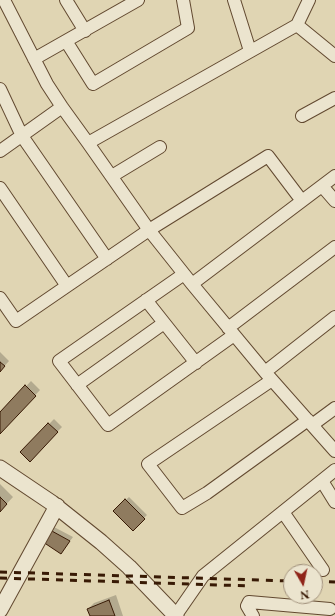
<!DOCTYPE html>
<html>
<head>
<meta charset="utf-8">
<style>
	body { margin:0 }
	#map { position:relative; width:335px; height:616px; overflow:hidden; background:#e0d5b3; font-family:"EB Garamond",serif }
	canvas { display:block }
	.north { position:absolute; left:283px; top:564px; width:40px; height:40px; box-sizing:border-box; background:#ebe4ce; border:1px solid #a3937e; border-radius:50%; rotate:171deg; font-size:11px; font-weight:700; line-height:16px; text-align:center; color:#381a05 }
	.north::after { content:''; display:block; margin:auto; width:14px; height:18px; background:#8f2418; clip-path:polygon(50% 0,100% 100%,50% 72%,0 100%) }
</style>
</head>
<body>
<div id="map">
<canvas width="335" height="616"></canvas>
<div class="north">N</div>
</div>
<script>
const ctx = document.querySelector('canvas').getContext('2d');
ctx.lineJoin = 'round';
function fillPath(path, color) {
  ctx.fillStyle = color;
  ctx.fill(path, 'evenodd');
}
function poly(rows) {
  const path = new Path2D();
  for (const r of rows) {
    path.moveTo(r[0], r[1]);
    for (let i = 2; i < r.length; i += 2) path.lineTo(r[i], r[i + 1]);
  }
  return path;
}
function stroke(path, color, width, dash) {
  ctx.strokeStyle = color;
  ctx.lineWidth = width;
  ctx.lineCap = dash ? 'butt' : 'round';
  ctx.setLineDash(dash || []);
  ctx.stroke(path);
}
fillPath(poly([
	[0,352,9,361,0,371],
	[31,381,40,390,0,433,0,414],
	[54,419,62,427,30,460,22,452],
	[0,484,13,497,0,511],
	[129,497,147,515,133,529,114,511],
	[54,527,73,537,64,549,51,531],
	[116,595,123,616,91,616,88,609,94,603]
]), '#0003');
const building = poly([
	[0,362,5,366,0,372,0,362],
	[25,385,36,396,0,434,0,412,25,385],
	[48,423,58,432,30,462,20,452,48,423],
	[0,497,7,504,0,512,0,497],
	[125,499,145,519,133,531,113,511,125,499],
	[50,530,70,541,61,554,43,542,50,530],
	[109,600,115,616,90,616,87,609,109,600]
]);
fillPath(building, '#8f7b5f');
stroke(building, '#381a05', 1);
const minor = poly([
	[4,0,47,84,62,107,88,143,149,230,192,284,265,372,335,451],
	[66,0,85,31],
	[234,0,250,51],
	[297,25,335,56],
	[66,41,93,84,188,28,183,0],
	[34,59,138,0],
	[0,89,22,136,107,259],
	[302,116,335,98],
	[88,143,297,25,309,0],
	[0,151,62,107],
	[112,176,160,147],
	[322,186,335,201],
	[0,188,67,286,149,230,268,156,302,201],
	[184,274,59,361,108,425,234,335],
	[192,284,335,176],
	[0,298,16,321,67,286],
	[146,300,196,363],
	[228,328,335,247],
	[265,372,335,317],
	[272,380,148,464,182,508,207,493,308,420],
	[77,385,164,323],
	[312,425,335,408],
	[322,481,335,502],
	[283,512,323,570],
	[176,615,203,576,335,470],
	[253,616,247,606,249,602,330,609]
]);
const tertiary = poly([
	[0,468,52,503,101,542,129,567,176,616],
	[0,610,57,506]
]);
stroke(minor, '#624930', 14);
stroke(tertiary, '#624930', 17);
stroke(minor, '#ebe4ce', 12);
stroke(tertiary, '#ebe4ce', 15);
stroke(poly([
	[0,572,291,581],
	[0,578,251,586],
	[315,581,335,582]
]), '#381a05', 3, [7, 7]);
</script>
</body>
</html>
